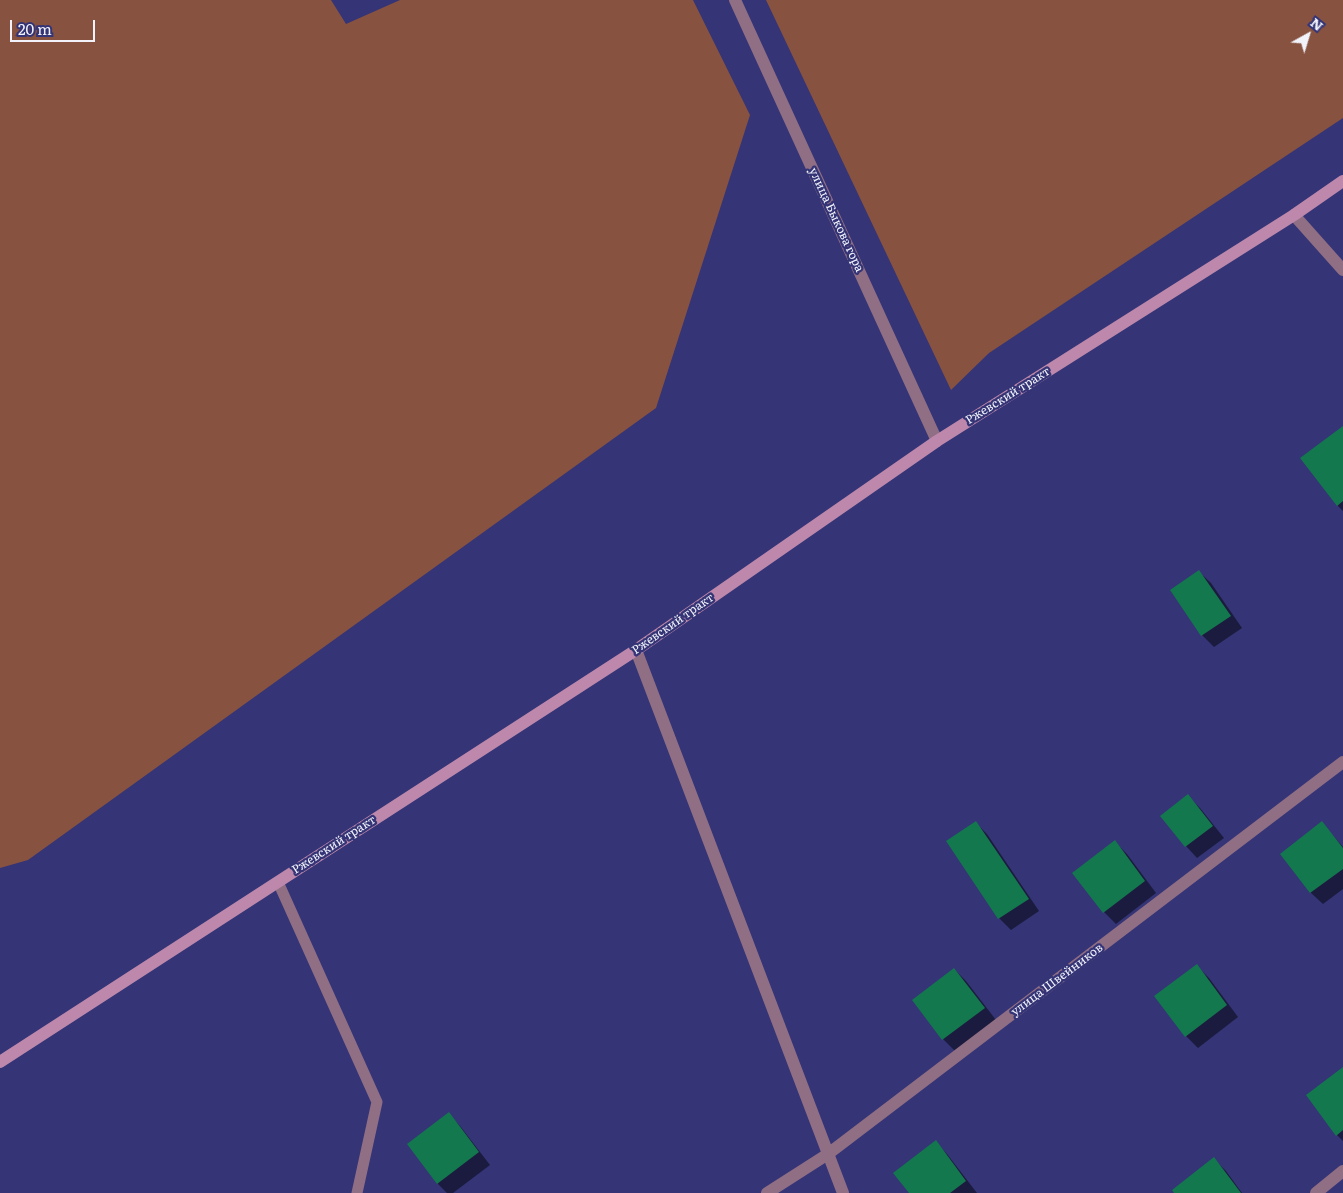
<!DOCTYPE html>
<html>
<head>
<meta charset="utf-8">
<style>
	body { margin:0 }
	#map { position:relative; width:1343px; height:1193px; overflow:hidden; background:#343476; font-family:Literata,serif }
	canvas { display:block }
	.north { position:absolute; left:1283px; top:10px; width:50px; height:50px; -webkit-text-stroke:4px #343476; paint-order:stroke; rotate:39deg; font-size:14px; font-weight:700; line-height:20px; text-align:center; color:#f1f2fa }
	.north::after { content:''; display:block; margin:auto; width:18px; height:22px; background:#f1f2fa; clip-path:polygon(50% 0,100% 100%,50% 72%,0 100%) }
	.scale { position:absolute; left:10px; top:20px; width:85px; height:22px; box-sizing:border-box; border:2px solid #f1f2fa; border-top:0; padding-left:6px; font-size:15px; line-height:18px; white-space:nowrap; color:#f1f2fa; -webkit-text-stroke:4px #343476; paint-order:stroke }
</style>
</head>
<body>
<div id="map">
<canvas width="1343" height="1193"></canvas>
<div class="north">N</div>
<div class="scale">20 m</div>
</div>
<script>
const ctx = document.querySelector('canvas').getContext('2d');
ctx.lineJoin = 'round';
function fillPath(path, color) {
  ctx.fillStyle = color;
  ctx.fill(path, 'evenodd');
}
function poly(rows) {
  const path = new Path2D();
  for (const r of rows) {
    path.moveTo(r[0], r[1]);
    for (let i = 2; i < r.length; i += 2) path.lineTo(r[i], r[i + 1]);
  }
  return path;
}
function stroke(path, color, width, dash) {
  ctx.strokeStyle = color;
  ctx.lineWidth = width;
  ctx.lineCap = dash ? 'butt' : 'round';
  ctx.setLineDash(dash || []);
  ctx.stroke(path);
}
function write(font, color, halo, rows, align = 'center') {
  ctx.font = font + ' Literata,serif';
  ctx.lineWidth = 4.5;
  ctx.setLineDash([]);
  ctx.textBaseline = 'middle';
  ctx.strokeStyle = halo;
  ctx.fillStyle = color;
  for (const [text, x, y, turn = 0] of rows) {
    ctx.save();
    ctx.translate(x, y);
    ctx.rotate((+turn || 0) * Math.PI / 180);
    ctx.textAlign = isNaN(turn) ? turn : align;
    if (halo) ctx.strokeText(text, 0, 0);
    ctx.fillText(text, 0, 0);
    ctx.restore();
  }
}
fillPath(poly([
	[0,0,331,0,346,24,400,0,693,0,750,115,656,408,28,860,0,868],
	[766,0,1343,0,1343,118,989,353,951,390]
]), '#875240');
fillPath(poly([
	[1343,428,1343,511,1337,505],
	[1199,572,1211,583,1242,628,1214,647,1202,635,1171,591],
	[1188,796,1200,808,1224,838,1197,858,1186,846],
	[975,822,987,834,1039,911,1011,930,999,918,947,842],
	[1322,823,1343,847,1343,889,1323,904,1311,893,1282,854],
	[1115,842,1127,854,1156,893,1116,924,1104,912],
	[1197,966,1209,978,1238,1017,1198,1048,1186,1036],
	[954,969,966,981,996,1020,955,1051,943,1039],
	[1343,1068,1343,1141,1337,1135],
	[449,1114,460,1126,490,1165,453,1193,447,1193,438,1184,408,1144],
	[936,1142,947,1154,977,1193,910,1193],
	[1214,1159,1226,1171,1242,1193,1176,1193]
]), '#0007');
fillPath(poly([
	[1343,426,1343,501,1337,506,1300,458],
	[1199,570,1231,616,1201,636,1170,590],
	[1188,794,1213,826,1185,847,1160,816],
	[976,821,1029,899,998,919,946,841],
	[1322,821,1343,848,1343,869,1310,893,1280,854],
	[1115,840,1145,881,1103,913,1072,873],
	[1197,964,1227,1005,1185,1037,1154,996],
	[954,968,985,1008,942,1040,912,1000],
	[1343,1067,1343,1130,1336,1136,1306,1095],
	[449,1112,479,1152,437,1184,407,1144],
	[936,1140,966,1181,950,1193,909,1193,893,1173],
	[1214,1157,1241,1193,1174,1193,1172,1190]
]), '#14784e');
stroke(poly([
	[278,882,377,1102,357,1193]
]), '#906e84', 11);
stroke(poly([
	[735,0,937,441],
	[1294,215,1343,270],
	[636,650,843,1193],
	[767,1193,828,1154,1343,762],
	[1316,1193,1343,1171]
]), '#906e84', 12);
stroke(poly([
	[0,1062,636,650,937,441,1294,215,1343,181]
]), '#bd88ab', 12);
write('12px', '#f1f2fa', '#343476', [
	["улица Быкова гора",836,220,65],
	["Ржевский тракт",1008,396,-32],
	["Ржевский тракт",673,624,-35],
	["Ржевский тракт",334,845,-33],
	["улица Швейников",1057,980,-37]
]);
</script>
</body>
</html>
